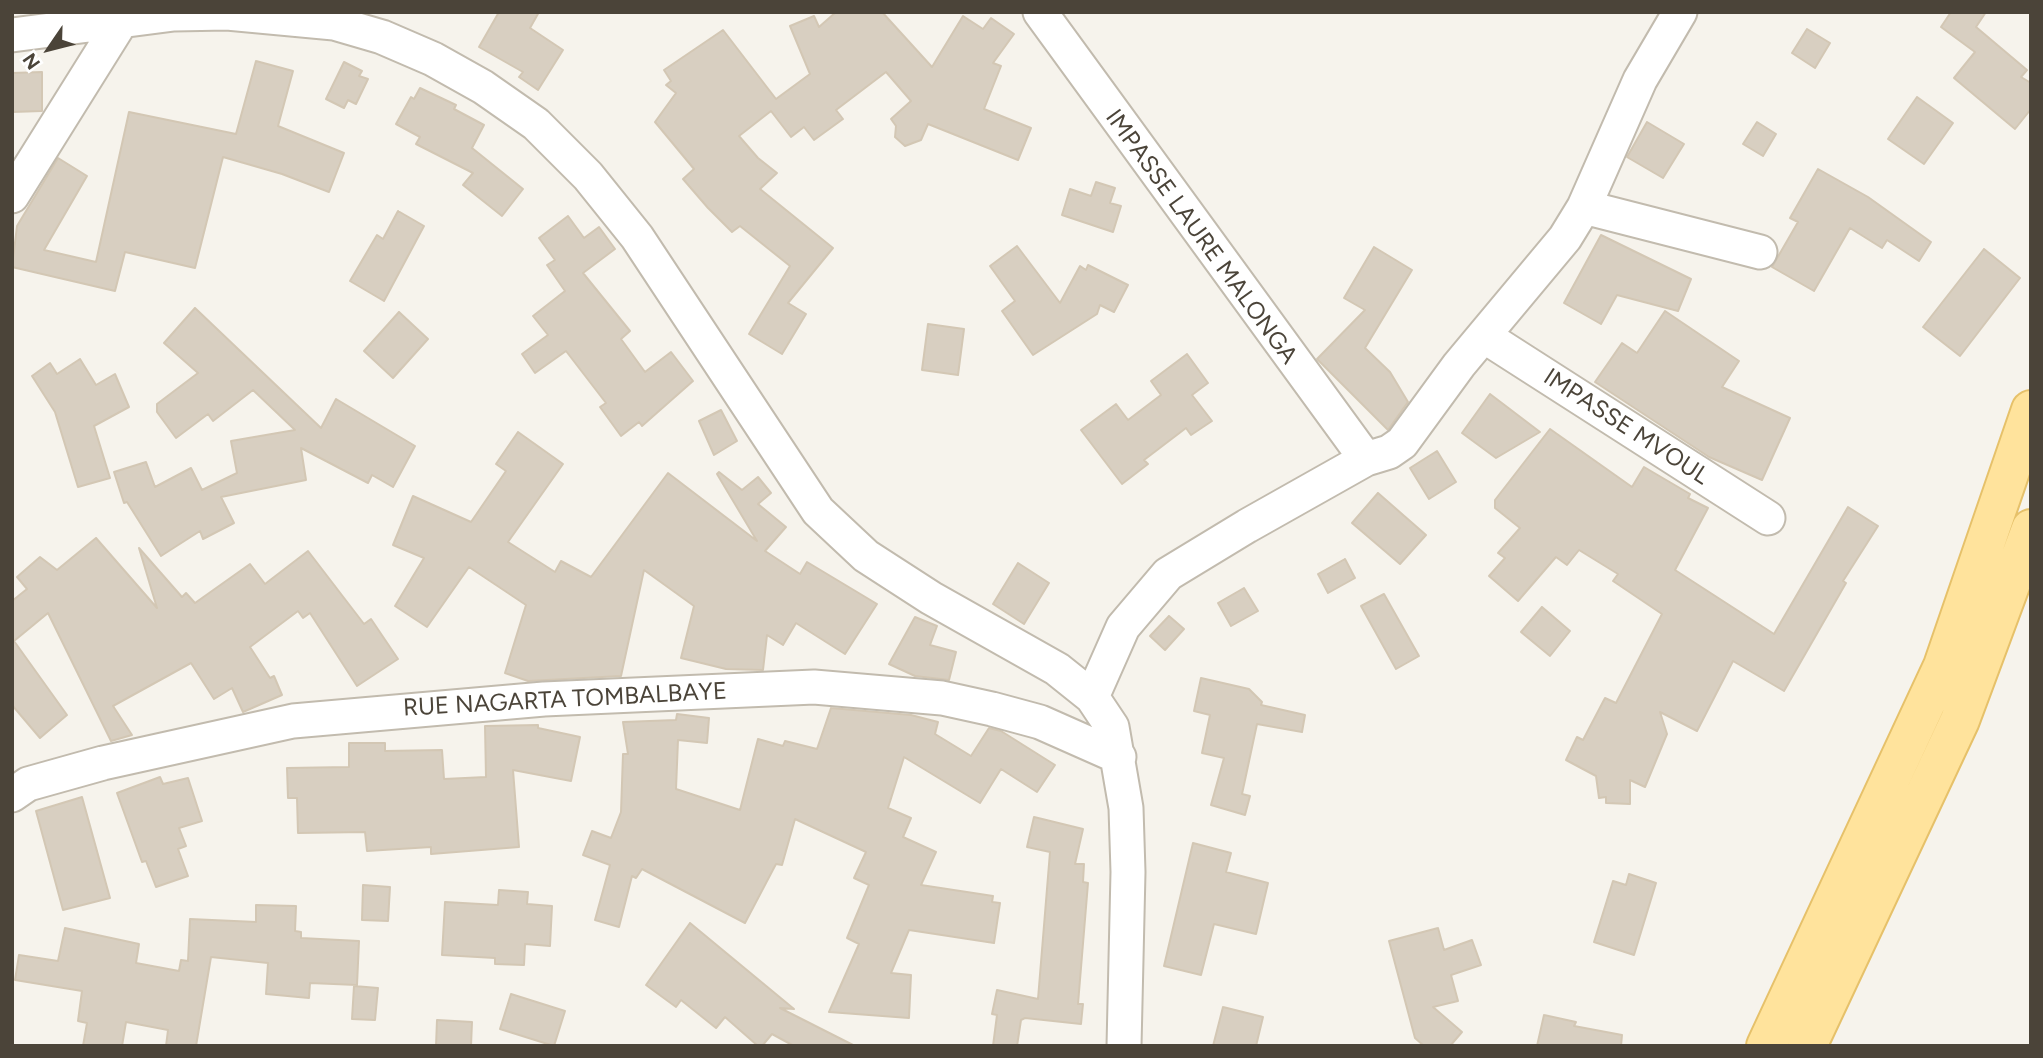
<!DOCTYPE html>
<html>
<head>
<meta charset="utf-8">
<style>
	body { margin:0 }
	#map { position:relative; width:2043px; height:1058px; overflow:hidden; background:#f6f3ec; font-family:Figtree,sans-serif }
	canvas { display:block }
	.frame { position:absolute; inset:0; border:14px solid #4b4439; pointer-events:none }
	.north { position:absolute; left:14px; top:14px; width:70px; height:70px; -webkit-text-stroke:5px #fff; paint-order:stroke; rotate:235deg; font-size:19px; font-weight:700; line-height:28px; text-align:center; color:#4b4439 }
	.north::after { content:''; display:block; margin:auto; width:24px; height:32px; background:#4b4439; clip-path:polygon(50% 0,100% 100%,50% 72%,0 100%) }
</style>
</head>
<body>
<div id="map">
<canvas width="2043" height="1058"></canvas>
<div class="frame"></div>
<div class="north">N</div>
</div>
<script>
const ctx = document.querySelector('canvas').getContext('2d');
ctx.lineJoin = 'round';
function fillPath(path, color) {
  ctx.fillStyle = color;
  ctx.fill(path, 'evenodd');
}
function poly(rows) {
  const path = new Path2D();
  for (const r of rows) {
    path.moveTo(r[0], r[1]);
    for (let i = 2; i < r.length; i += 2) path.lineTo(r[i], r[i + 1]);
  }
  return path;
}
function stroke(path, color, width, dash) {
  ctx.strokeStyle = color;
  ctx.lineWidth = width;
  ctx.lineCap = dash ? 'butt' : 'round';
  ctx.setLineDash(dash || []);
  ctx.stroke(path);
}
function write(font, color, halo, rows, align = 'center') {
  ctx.font = font + ' Figtree,sans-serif';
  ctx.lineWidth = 6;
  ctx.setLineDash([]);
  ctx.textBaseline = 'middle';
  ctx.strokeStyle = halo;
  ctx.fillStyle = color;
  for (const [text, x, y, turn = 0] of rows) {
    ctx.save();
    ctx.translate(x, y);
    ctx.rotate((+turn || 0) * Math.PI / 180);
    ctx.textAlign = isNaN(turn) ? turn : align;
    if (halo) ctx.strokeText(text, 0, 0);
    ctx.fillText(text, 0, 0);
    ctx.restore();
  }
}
const building = poly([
	[499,12,539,12,530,28,563,50,538,90,519,77,523,72,479,47,499,12],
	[836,12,882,12,932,67,963,16,983,29,991,18,1014,34,993,63,1001,66,984,109,1031,128,1018,160,928,124,921,140,905,146,895,137,896,126,891,119,911,101,886,72,836,110,843,119,814,140,804,127,791,137,771,111,739,136,758,158,777,173,760,189,833,248,788,303,806,314,782,354,749,334,790,266,740,226,732,232,708,208,683,179,694,169,655,122,676,93,666,85,671,81,664,70,723,30,776,99,810,74,790,26,814,16,819,27,836,12],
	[1951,12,1986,12,1976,27,2027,70,2021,77,2031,83,2031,109,2015,129,1954,78,1975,52,1941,27,1951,12],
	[1807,29,1830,43,1815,68,1792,53,1807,29],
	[256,61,293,71,278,126,344,153,329,192,282,174,223,157,195,268,125,252,115,291,12,267,17,226,58,158,87,176,44,250,96,262,129,112,236,134,256,61],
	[344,62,362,71,359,76,368,79,356,104,348,100,344,108,326,99,344,62],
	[42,72,42,111,12,112,12,73,42,72],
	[420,88,456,105,454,109,484,125,472,148,523,189,502,216,463,185,473,173,416,144,420,137,396,124,411,97,414,99,420,88],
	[1917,97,1953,123,1924,164,1888,139,1917,97],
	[1647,122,1684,144,1663,178,1627,157,1647,122],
	[1757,122,1776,134,1763,156,1743,144,1757,122],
	[1818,169,1868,197,1931,242,1919,261,1887,240,1882,248,1850,228,1814,291,1772,267,1798,222,1790,218,1818,169],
	[1096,182,1115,188,1110,203,1121,206,1113,232,1062,215,1070,189,1091,196,1096,182],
	[398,211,424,226,384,301,350,281,377,235,383,239,398,211],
	[568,216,584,238,599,227,615,249,583,273,630,331,621,339,645,372,671,352,693,381,642,426,639,422,621,436,600,407,606,403,566,351,535,373,522,354,548,335,533,316,565,291,547,265,555,260,539,238,568,216],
	[1601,235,1691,279,1678,311,1617,295,1601,324,1564,303,1601,235],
	[1017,246,1060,303,1080,266,1086,270,1088,265,1128,285,1114,312,1100,305,1097,314,1033,355,1002,311,1015,301,990,266,1017,246],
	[1374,247,1412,270,1365,348,1390,372,1408,402,1388,430,1317,359,1365,310,1344,298,1374,247],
	[1984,249,2020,278,1960,356,1923,327,1984,249],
	[195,308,321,428,336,399,415,446,393,487,372,475,368,483,301,448,306,480,221,497,234,523,203,539,200,531,161,556,127,502,124,503,114,472,146,462,155,487,191,468,202,490,237,473,231,441,295,430,253,390,213,421,208,414,176,438,157,412,157,404,198,373,164,343,195,308],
	[1665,311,1739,361,1722,387,1790,418,1762,480,1709,457,1595,382,1622,343,1637,353,1665,311],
	[399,312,428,339,393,378,364,351,399,312],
	[928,324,964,329,958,375,922,370,928,324],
	[1187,354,1208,383,1192,395,1212,421,1191,435,1186,428,1144,460,1148,464,1122,484,1081,430,1116,404,1128,420,1161,395,1151,381,1187,354],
	[80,359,96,385,115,374,129,407,94,426,110,478,78,487,55,412,32,376,50,363,57,374,80,359],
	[1490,394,1540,432,1496,458,1462,433,1490,394],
	[721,410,737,441,714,455,699,421,721,410],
	[1550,429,1632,487,1644,467,1690,494,1688,498,1708,508,1675,570,1774,634,1848,507,1878,526,1843,581,1846,583,1784,691,1733,661,1697,731,1660,712,1667,734,1645,787,1630,780,1630,804,1606,803,1606,797,1599,798,1596,776,1566,760,1577,737,1583,740,1605,698,1616,703,1662,614,1613,581,1618,574,1579,550,1567,565,1556,557,1518,601,1489,576,1505,558,1498,553,1520,528,1495,508,1495,500,1550,429],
	[518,432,563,464,508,542,555,572,561,561,591,577,668,473,757,541,717,474,719,472,742,490,758,477,771,493,758,504,786,527,765,551,800,574,807,562,877,604,845,654,796,623,783,645,767,635,763,670,726,669,681,658,694,606,644,570,621,676,528,681,505,673,526,605,469,567,427,627,395,606,424,558,393,545,413,496,471,522,506,471,496,464,518,432],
	[1437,451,1456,482,1429,499,1410,468,1437,451],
	[1378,493,1426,535,1400,564,1352,523,1378,493],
	[96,538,157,608,139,548,182,597,186,593,195,603,250,564,265,584,308,551,364,624,371,619,398,659,357,686,310,613,303,618,298,611,250,647,270,678,274,676,282,695,243,712,232,688,214,699,191,663,113,706,132,735,111,741,48,613,14,641,67,715,40,738,12,705,12,601,27,589,17,577,40,557,57,570,96,538],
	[1345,559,1355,578,1328,593,1318,574,1345,559],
	[1018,563,1049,583,1024,624,993,604,1018,563],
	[1244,588,1258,611,1231,626,1218,603,1244,588],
	[1384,594,1419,656,1396,669,1361,606,1384,594],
	[1542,607,1570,631,1550,656,1521,632,1542,607],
	[1169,616,1184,629,1165,650,1150,636,1169,616],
	[915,617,937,626,930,645,956,652,949,680,915,676,889,664,915,617],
	[1201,678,1249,689,1262,702,1261,705,1305,715,1302,732,1257,724,1242,794,1250,796,1245,815,1211,805,1224,758,1202,753,1210,715,1194,711,1201,678],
	[831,708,911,715,938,722,935,734,971,756,989,728,1001,731,1055,765,1037,792,1001,769,980,803,904,757,888,808,911,818,903,837,936,852,921,885,993,896,992,902,1000,903,994,943,909,930,891,973,911,975,909,1018,829,1012,859,944,847,938,869,885,854,878,866,852,795,819,782,865,776,864,745,923,642,869,636,878,632,876,619,927,595,920,610,865,583,855,592,831,611,838,621,812,623,754,628,754,623,722,676,720,677,714,709,718,707,743,678,740,676,789,740,810,758,739,783,746,785,741,817,749,831,708],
	[538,725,538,728,580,737,571,781,513,770,519,847,431,854,431,847,367,851,365,832,298,833,297,798,288,798,287,768,349,767,349,743,385,743,385,751,442,750,444,779,486,777,485,726,538,725],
	[160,777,163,784,188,778,202,821,179,828,186,846,178,849,188,876,156,887,146,861,142,862,117,793,160,777],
	[82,797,110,898,63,910,36,811,82,797],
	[1034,817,1083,829,1075,864,1084,864,1083,882,1088,883,1078,1004,1083,1004,1081,1024,1025,1018,1021,1020,1017,1046,993,1046,997,1015,992,1014,997,990,1038,999,1050,852,1027,847,1034,817],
	[1193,843,1231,853,1226,872,1268,883,1256,934,1214,924,1201,975,1164,966,1193,843],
	[1629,874,1656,883,1634,955,1594,942,1613,881,1626,885,1629,874],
	[363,885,390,887,388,921,362,920,363,885],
	[499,890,528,892,527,904,552,906,550,946,525,944,524,965,495,964,495,958,442,955,445,902,498,905,499,890],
	[256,905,296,906,295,931,301,932,301,938,359,941,357,985,310,983,309,998,266,994,268,963,211,957,196,1046,166,1046,168,1030,126,1022,122,1046,83,1046,87,1023,78,1021,82,991,15,980,19,955,58,961,65,928,139,944,136,963,179,971,181,960,188,961,190,919,256,922,256,905],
	[690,923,794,1009,780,1008,855,1046,794,1046,772,1034,762,1046,758,1046,725,1017,716,1028,681,1000,676,1007,646,985,690,923],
	[1438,928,1444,950,1472,940,1481,965,1451,975,1458,1001,1433,1007,1462,1032,1450,1046,1424,1046,1415,1038,1389,941,1438,928],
	[354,986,378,988,375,1020,352,1019,354,986],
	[511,994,565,1011,554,1046,500,1029,511,994],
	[1223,1007,1263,1017,1256,1046,1213,1046,1223,1007],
	[1544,1015,1576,1022,1574,1026,1622,1035,1621,1046,1537,1046,1544,1015],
	[437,1020,472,1022,471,1046,436,1046,437,1020]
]);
fillPath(building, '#d8cfc1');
stroke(building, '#d3c7b4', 2);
const minor = poly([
	[1040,12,1366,459],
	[12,35,174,14,227,13,334,23,382,37,433,59,483,87,536,124,588,176,637,237,818,511,866,556,931,598,1057,669,1092,697,1112,727,1126,808,1128,872,1124,1046],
	[12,196,122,20],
	[1584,207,1760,252],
	[1484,336,1768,518],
	[1092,697,1123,627,1168,574,1247,526,1366,459,1389,452,1402,443,1459,365,1565,238,1584,207,1640,80,1680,12],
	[12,795,28,784,103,763,293,721,544,699,814,687,942,698,992,709,1040,722,1119,757]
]);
const major = poly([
	[1766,1046,1943,666,2031,410],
	[1807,1046,1960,720,2031,529]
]);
stroke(minor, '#c2bbae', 37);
stroke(major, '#e6c16a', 42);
stroke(minor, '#fff', 33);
stroke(major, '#ffe39c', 38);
write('24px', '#4b4439', '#fff', [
	["IMPASSE LAURE MALONGA",1201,237,54],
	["IMPASSE MVOUL",1626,427,33],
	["RUE NAGARTA TOMBALBAYE",565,700,-3]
]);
</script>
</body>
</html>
